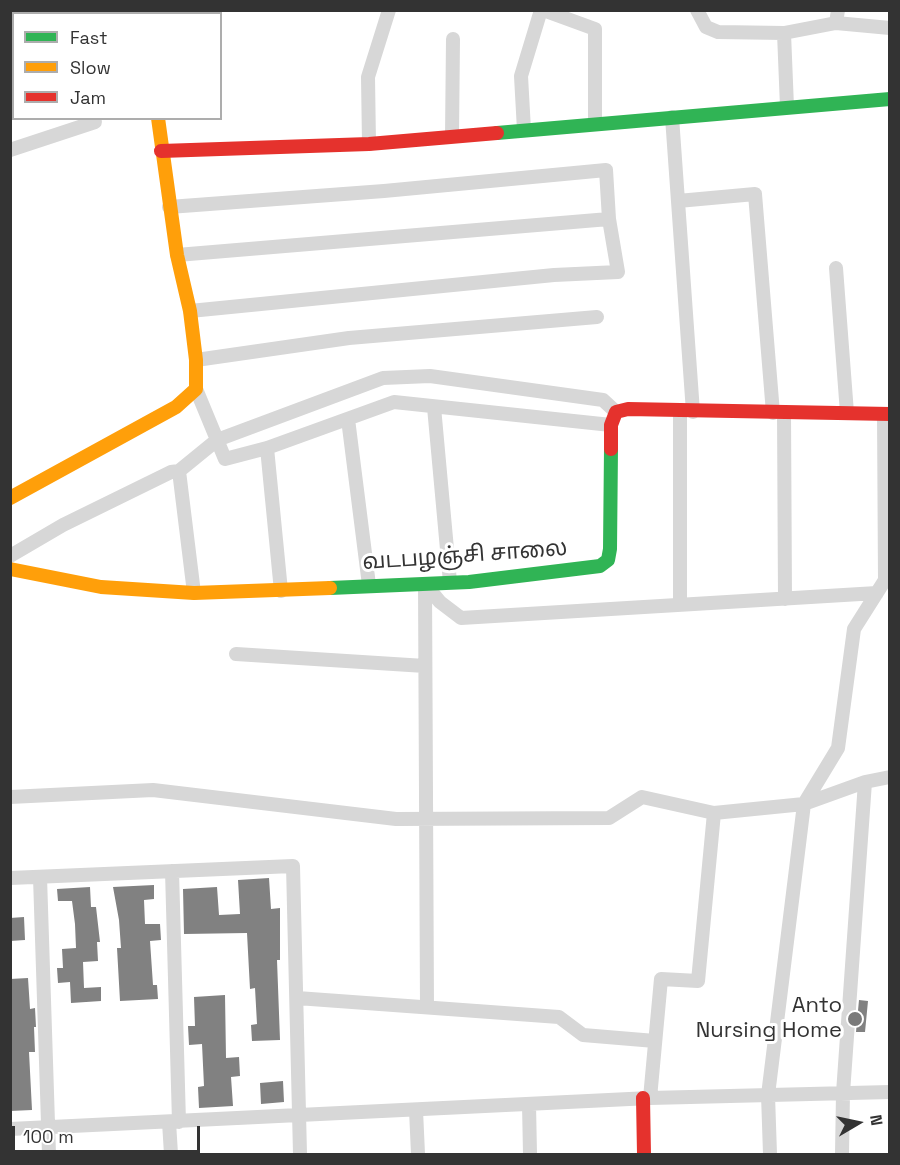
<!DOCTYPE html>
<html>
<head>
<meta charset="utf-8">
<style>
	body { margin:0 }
	#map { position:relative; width:900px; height:1165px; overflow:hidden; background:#fff; font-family:"Space Grotesk",sans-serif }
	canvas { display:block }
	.frame { position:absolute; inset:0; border:12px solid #333; pointer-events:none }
	.legend { position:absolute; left:12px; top:12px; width:210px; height:108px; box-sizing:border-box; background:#fff; border:2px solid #adadad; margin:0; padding:8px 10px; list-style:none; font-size:18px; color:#333 }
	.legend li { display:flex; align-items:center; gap:12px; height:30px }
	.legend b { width:30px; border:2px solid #adadad }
	.north { position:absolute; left:828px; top:1093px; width:60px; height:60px; -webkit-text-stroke:4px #fff; paint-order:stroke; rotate:81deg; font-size:16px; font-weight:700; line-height:24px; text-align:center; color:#333 }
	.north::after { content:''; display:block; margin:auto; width:21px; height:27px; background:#333; clip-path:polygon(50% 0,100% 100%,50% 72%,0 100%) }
	.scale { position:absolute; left:12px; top:1126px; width:188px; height:27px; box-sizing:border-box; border:3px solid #333; border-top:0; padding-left:8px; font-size:18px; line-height:21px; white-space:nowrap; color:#333; -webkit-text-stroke:4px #fff; paint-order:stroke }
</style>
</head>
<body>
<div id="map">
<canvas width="900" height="1165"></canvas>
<div class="frame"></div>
<ul class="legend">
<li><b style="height:8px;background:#30b455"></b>Fast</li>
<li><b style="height:8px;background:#ff9f0a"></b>Slow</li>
<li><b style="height:8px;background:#e5322d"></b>Jam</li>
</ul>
<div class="north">N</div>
<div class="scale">100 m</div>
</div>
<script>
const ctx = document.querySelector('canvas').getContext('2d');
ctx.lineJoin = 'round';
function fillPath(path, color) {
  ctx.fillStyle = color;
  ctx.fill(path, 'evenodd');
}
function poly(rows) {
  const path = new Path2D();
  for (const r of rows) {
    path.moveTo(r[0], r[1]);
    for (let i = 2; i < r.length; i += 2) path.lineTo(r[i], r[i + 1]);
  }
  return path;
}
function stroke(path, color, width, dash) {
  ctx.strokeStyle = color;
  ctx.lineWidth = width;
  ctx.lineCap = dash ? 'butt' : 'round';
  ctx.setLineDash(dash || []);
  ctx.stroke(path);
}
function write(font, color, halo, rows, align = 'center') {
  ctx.font = font + ' "Space Grotesk","Noto Sans Tamil",sans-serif';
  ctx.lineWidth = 6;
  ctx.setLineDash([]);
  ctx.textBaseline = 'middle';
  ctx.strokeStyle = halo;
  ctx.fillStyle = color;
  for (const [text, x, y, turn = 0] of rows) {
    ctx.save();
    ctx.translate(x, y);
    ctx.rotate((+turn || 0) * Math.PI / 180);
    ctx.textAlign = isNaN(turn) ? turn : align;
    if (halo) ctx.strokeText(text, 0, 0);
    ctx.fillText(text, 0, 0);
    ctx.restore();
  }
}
fillPath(poly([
	[269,878,271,909,280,908,280,960,277,960,280,1040,252,1041,251,1025,257,1024,255,988,250,989,247,933,184,934,183,889,217,887,219,915,240,914,238,880],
	[154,885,154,899,144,900,145,924,160,924,161,940,150,941,153,985,157,985,158,999,120,1001,117,948,121,948,119,920,113,887],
	[90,887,91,907,96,907,100,942,97,942,98,961,83,962,84,988,101,987,101,1001,71,1003,70,982,58,983,57,968,63,968,62,949,76,948,75,924,72,901,58,901,57,889],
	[24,917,25,940,10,941,10,918],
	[28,978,30,1009,35,1008,36,1027,34,1027,35,1052,29,1052,32,1110,10,1111,10,979],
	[225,995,226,1058,239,1057,240,1076,231,1077,233,1106,199,1108,198,1087,204,1086,202,1044,189,1045,188,1026,195,1026,194,997],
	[859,1000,868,1001,865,1032,856,1032],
	[283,1081,284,1102,261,1104,260,1083]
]), '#818181');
stroke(poly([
	[543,10,595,29,595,124],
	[697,10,706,27,718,32,784,33,787,107],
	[836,23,890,28],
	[10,25,14,28],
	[784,33,836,23,838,10],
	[672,117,693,412],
	[524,130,521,76,541,10],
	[452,136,453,39],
	[369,144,368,77,389,10],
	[10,150,95,122],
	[678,201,755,194,773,413],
	[169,207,384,191,606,170,609,219,177,255],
	[836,268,847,413],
	[190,311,554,275,618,272,609,219],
	[196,360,349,338,597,317],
	[196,389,225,459,267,448,394,402,611,425],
	[434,407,450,582],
	[680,412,680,605],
	[784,412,785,599],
	[348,419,369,585],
	[267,448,281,591],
	[179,471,194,593],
	[10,556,63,525,171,472,179,471,217,440,383,378,430,376,603,400,616,412],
	[425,584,440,602,461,618,877,593],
	[425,584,427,1007],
	[236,654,425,666],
	[10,797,153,790,396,819,609,818,642,797,714,813,804,804,865,782,890,777],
	[172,871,179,1122],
	[40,877,49,1154],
	[10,878,293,866,300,1154],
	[297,998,559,1017,583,1035,655,1041],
	[650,1098,661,979,698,981,714,813],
	[529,1104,530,1154],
	[416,1110,418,1154],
	[169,1122,171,1154],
	[10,1129,650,1098,890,1092],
	[770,1154,768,1095,804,804,838,748,854,629,885,580,884,414],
	[842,1154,843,1093,865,782]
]), '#d7d7d7', 14);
stroke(poly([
	[497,133,890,99],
	[330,588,469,582,600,566,608,560,610,549,611,449]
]), '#30b455', 14);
stroke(poly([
	[10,498,176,407,196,389,196,360,190,311,177,255,158,118],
	[10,569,101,587,194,593,330,588]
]), '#ff9f0a', 14);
stroke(poly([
	[204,14,207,10],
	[161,151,369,144,497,133],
	[611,449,611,425,616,412,628,409,890,414],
	[643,1098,644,1154]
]), '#e5322d', 14);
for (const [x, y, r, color] of [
	[855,1019,8,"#7a7a7a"]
]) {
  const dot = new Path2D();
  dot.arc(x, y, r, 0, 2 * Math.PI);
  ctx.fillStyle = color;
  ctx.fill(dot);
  stroke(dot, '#fff', 2);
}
write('22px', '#333', '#fff', [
	["வடபழஞ்சி சாலை",465,556,-4]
]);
write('22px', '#333', '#fff', [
	["Anto",842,1006],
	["Nursing Home",842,1031]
], 'right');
</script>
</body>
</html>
